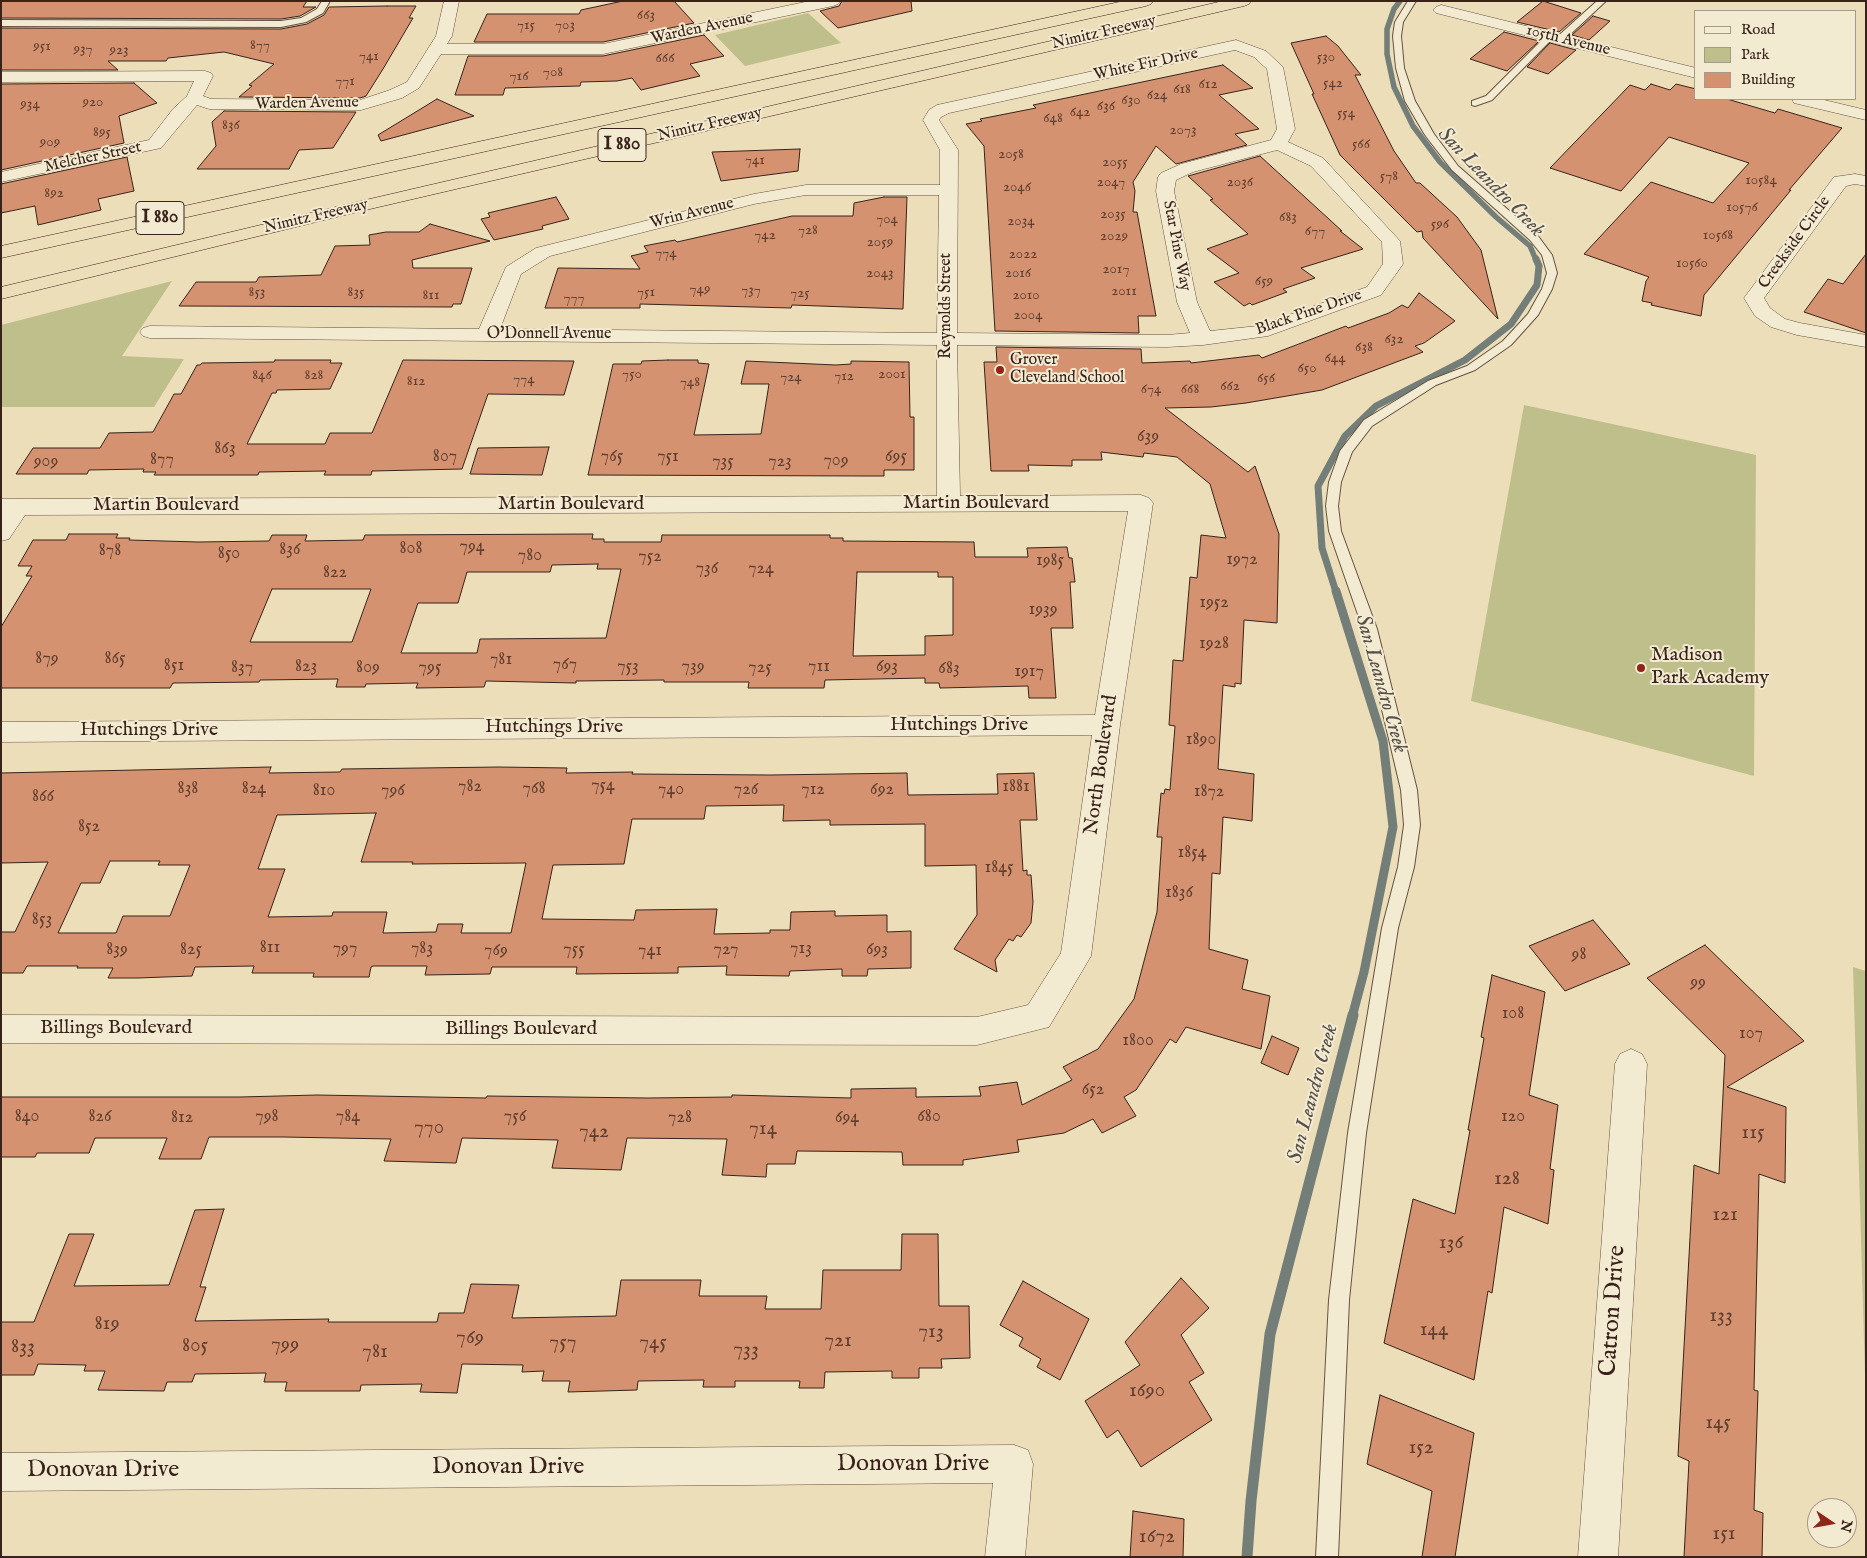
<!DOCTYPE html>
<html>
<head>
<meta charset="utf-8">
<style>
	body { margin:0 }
	#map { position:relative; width:1867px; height:1558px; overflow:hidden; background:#eddeba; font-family:"IM FELL English",serif }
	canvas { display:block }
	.frame { position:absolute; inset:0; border:2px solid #382219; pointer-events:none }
	.legend { position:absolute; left:1694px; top:10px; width:162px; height:90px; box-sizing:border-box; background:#f3ead2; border:1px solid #a89a88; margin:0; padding:6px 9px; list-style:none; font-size:15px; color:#382219 }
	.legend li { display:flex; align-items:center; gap:10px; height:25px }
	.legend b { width:25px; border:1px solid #a89a88 }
	.north { position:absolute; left:1807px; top:1498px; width:50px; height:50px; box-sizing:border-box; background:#f3ead2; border:1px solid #a89a88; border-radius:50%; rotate:102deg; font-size:14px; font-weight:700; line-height:20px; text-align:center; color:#382219 }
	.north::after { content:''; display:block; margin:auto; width:18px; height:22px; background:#8f2418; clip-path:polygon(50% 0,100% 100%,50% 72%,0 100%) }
</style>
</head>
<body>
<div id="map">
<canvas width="1867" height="1558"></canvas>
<div class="frame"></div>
<ul class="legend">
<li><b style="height:6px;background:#f3ead2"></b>Road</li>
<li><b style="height:14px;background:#bfbf8b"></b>Park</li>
<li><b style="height:14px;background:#d59270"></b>Building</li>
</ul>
<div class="north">N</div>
</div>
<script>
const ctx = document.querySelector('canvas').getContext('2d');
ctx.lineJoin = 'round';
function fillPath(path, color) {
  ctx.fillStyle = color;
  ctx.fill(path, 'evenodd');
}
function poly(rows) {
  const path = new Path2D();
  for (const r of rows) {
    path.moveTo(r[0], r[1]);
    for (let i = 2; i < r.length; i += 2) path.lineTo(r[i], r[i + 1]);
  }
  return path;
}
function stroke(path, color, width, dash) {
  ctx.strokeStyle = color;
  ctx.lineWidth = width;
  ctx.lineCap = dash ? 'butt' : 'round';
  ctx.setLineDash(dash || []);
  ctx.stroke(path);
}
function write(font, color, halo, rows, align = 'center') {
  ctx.font = font + ' "IM FELL English",serif';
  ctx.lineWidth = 4;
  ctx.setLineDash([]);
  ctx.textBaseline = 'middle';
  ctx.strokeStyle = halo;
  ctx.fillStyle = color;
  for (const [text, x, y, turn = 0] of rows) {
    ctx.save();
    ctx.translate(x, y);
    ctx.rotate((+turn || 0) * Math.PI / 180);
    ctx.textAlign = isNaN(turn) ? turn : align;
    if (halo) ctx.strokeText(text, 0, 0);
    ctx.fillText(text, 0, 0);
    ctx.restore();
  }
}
fillPath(poly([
	[808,13,841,43,745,66,715,35],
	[172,281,122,356,184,359,154,407,1,407,1,325],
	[1524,405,1756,455,1754,776,1471,701],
	[1853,967,1866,971,1866,1409]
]), '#bfbf8b');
stroke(poly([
	[1400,1,1394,9,1387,29,1387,54,1394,87,1413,126,1440,162,1496,217,1530,246,1536,260]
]), '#737e78', 5.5);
stroke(poly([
	[1336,592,1322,548,1318,486,1345,436,1376,406,1465,360,1511,324,1537,285,1539,266,1536,259]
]), '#737e78', 7);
stroke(poly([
	[1336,591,1383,741,1393,827,1364,972,1352,1017]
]), '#737e78', 9);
stroke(poly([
	[1247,1557,1251,1501,1270,1334,1353,1015]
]), '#737e78', 11);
const building = poly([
	[1,1,307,1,303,7,316,7,300,16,281,19,1,18,1,1],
	[623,1,674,1,694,23,603,42,474,42,487,14,579,14,581,10,623,1],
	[842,1,911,1,912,11,838,28,820,11,839,6,842,1],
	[1543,1,1581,13,1559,32,1517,22,1543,1],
	[387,6,416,6,409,18,413,18,383,69,366,96,360,98,239,97,252,86,249,85,274,64,224,52,168,58,166,61,108,61,118,70,1,70,1,28,281,29,307,24,324,15,329,7,387,6],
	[1593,16,1610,21,1589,40,1572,35,1593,16],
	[1504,32,1539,41,1507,71,1470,59,1504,32],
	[704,35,724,56,690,64,700,76,641,90,632,78,617,81,581,82,580,86,505,88,503,95,455,95,468,56,603,56,704,35],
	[1326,36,1338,46,1361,75,1355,75,1394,151,1416,183,1420,183,1457,217,1481,250,1498,319,1423,238,1422,231,1417,232,1340,155,1312,94,1314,94,1291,43,1326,36],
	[1550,43,1576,50,1548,74,1527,67,1550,43],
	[1223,65,1253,88,1219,95,1259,129,1235,134,1247,145,1176,164,1156,146,1133,182,1135,191,1133,212,1137,212,1156,316,1138,316,1139,333,995,331,984,146,966,124,982,121,980,119,1036,108,1033,105,1223,65],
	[134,83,157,103,119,116,124,143,1,170,1,84,134,83],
	[1651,84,1670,90,1676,84,1696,89,1696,99,1727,99,1775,113,1778,109,1842,128,1789,190,1791,190,1704,295,1701,316,1651,305,1652,303,1642,301,1646,281,1649,277,1584,254,1651,182,1713,203,1749,163,1669,137,1621,191,1550,168,1630,85,1645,90,1651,84],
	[437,99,474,116,381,141,378,135,437,99],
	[224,111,356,112,333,148,299,150,289,169,197,169,216,146,212,122,224,111],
	[800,149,798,171,721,181,712,152,800,149],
	[1260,156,1342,231,1340,231,1363,249,1301,268,1315,278,1283,289,1287,292,1252,305,1250,303,1244,306,1214,282,1239,273,1207,249,1248,234,1210,200,1213,199,1188,176,1260,156],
	[127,157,134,191,98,199,101,210,38,225,35,206,1,213,1,184,127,157],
	[556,197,569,219,542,226,543,229,494,240,481,219,490,217,488,213,556,197],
	[884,197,907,197,903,309,792,305,791,308,640,304,640,308,545,308,558,268,640,269,631,256,648,252,644,246,675,240,677,242,792,216,853,216,854,203,884,197],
	[430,224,490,241,412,260,413,268,472,268,461,304,453,304,452,307,179,306,196,282,256,282,259,277,321,275,335,246,370,245,369,235,386,232,419,232,430,224],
	[1866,254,1866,333,1804,312,1828,279,1843,284,1866,254],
	[1419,293,1455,321,1424,343,1415,346,1423,352,1322,390,1246,403,1211,407,1165,408,1248,472,1255,466,1279,534,1277,623,1244,620,1241,684,1235,683,1235,687,1223,685,1218,769,1254,774,1252,821,1223,817,1220,874,1212,873,1209,949,1248,960,1242,989,1270,996,1261,1049,1186,1027,1176,1043,1170,1039,1136,1090,1124,1097,1136,1116,1102,1133,1093,1119,1064,1133,1017,1140,1019,1152,963,1160,963,1165,903,1165,902,1152,797,1151,795,1164,767,1164,766,1177,722,1175,727,1139,627,1138,621,1170,552,1168,558,1140,462,1138,456,1163,384,1161,391,1139,283,1137,209,1137,201,1159,159,1159,167,1138,95,1138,89,1153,37,1153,35,1157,1,1157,1,1097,240,1097,317,1095,486,1098,487,1096,648,1098,732,1097,732,1095,851,1098,851,1089,916,1088,916,1097,981,1096,979,1087,1017,1082,1022,1105,1072,1080,1063,1067,1098,1049,1134,999,1157,912,1162,837,1157,837,1161,793,1164,794,1165,789,1170,790,1175,726,1169,725,1173,660,1183,661,1190,577,1197,578,1201,535,1226,538,1210,484,1177,457,1144,453,1143,457,1101,452,1102,460,1072,460,1072,466,1028,465,1029,471,991,471,984,362,997,362,996,347,1141,349,1142,363,1190,361,1191,363,1259,355,1262,358,1346,326,1348,328,1389,313,1402,305,1408,308,1419,293],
	[275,360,331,360,330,363,342,363,330,389,277,390,276,393,272,393,247,444,325,444,330,433,372,433,403,360,574,361,564,395,488,394,462,469,372,471,371,475,324,475,326,471,259,472,258,475,154,475,156,472,143,472,144,469,89,470,87,474,16,474,33,448,100,448,109,433,153,432,174,394,181,394,197,365,200,365,202,363,274,362,275,360],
	[668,360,698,360,698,363,709,364,694,435,761,434,769,384,741,384,746,361,836,365,851,364,851,361,909,362,910,417,914,417,914,470,884,470,884,476,864,476,588,475,613,364,641,364,642,361,668,360],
	[549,447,542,475,470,474,478,448,549,447],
	[69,534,118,534,116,538,130,538,129,540,198,542,269,541,272,535,307,535,305,541,363,540,365,535,593,534,592,539,604,539,604,542,661,542,662,535,830,535,830,538,843,538,843,541,974,542,975,557,1028,557,1027,548,1067,547,1069,558,1072,558,1075,582,1070,582,1073,628,1051,628,1056,698,1029,698,1028,686,940,688,939,683,925,683,925,678,825,680,824,688,748,688,749,682,664,682,664,680,576,681,576,683,486,681,484,687,416,688,418,683,366,684,365,687,336,687,338,679,260,680,259,682,173,683,170,688,1,688,1,627,32,576,26,576,32,566,18,566,33,540,66,540,69,534],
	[598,564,597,569,621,569,606,638,480,639,477,653,401,653,418,603,458,603,467,572,550,572,552,565,598,564],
	[857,572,938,572,938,577,953,577,953,635,925,636,925,655,853,656,857,572],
	[272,589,371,589,352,642,250,642,272,589],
	[271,767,269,773,340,772,342,769,499,767,567,768,566,773,633,772,632,774,771,775,907,773,908,795,998,794,997,774,1034,773,1037,820,1020,820,1023,871,1027,870,1027,875,1031,875,1033,902,1031,923,1021,937,1017,935,1013,941,1009,939,995,960,997,972,954,949,977,915,976,865,925,866,925,824,830,825,830,820,783,821,784,805,706,806,704,819,632,819,624,864,553,865,542,919,634,920,636,910,717,909,714,934,770,933,770,930,790,930,791,912,835,911,835,916,887,915,887,932,911,931,911,968,868,969,867,976,842,976,842,969,790,971,789,976,726,975,727,966,678,967,678,973,576,974,577,967,492,967,490,974,425,975,427,966,373,966,371,967,369,977,313,977,314,973,252,973,254,966,195,967,192,976,138,978,108,978,113,968,77,968,78,966,27,966,23,973,1,973,1,932,15,932,48,862,1,863,1,773,271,767],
	[376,813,361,862,413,862,412,864,526,863,511,933,461,933,463,924,438,924,436,932,383,933,387,912,333,912,332,916,268,917,285,869,258,869,277,815,376,813],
	[110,861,160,861,158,865,190,865,170,916,123,916,116,933,58,933,81,883,100,883,110,861],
	[1593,920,1630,964,1565,991,1529,946,1593,920],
	[1705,945,1804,1041,1727,1087,1786,1107,1785,1183,1759,1174,1754,1390,1758,1391,1754,1510,1763,1513,1762,1557,1684,1557,1689,1461,1678,1456,1694,1165,1719,1174,1725,1055,1647,978,1705,945],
	[1492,975,1545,992,1529,1095,1558,1105,1550,1169,1554,1170,1548,1224,1504,1207,1492,1293,1488,1291,1474,1380,1384,1343,1413,1199,1455,1214,1470,1130,1468,1130,1484,1038,1481,1037,1492,975],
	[1272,1036,1299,1048,1288,1075,1261,1063,1272,1036],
	[224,1209,200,1287,206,1287,195,1321,329,1319,328,1322,437,1322,439,1313,464,1313,471,1284,519,1285,512,1318,616,1316,621,1280,701,1280,699,1296,767,1296,765,1309,821,1309,823,1270,901,1270,902,1234,938,1234,939,1306,969,1306,970,1358,941,1359,942,1368,919,1368,919,1378,892,1378,892,1371,825,1372,824,1388,799,1388,800,1381,735,1381,735,1387,703,1387,704,1380,638,1381,637,1390,568,1392,570,1381,542,1381,544,1371,522,1372,523,1365,462,1364,457,1393,420,1392,422,1384,361,1385,360,1391,285,1391,287,1382,264,1382,266,1373,195,1374,192,1382,167,1382,164,1391,98,1390,105,1371,84,1371,86,1365,38,1364,34,1375,1,1375,1,1322,34,1322,69,1234,94,1234,74,1286,169,1285,195,1210,224,1209],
	[1181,1278,1209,1308,1181,1335,1204,1373,1189,1382,1212,1420,1141,1467,1118,1430,1107,1438,1085,1401,1140,1365,1125,1342,1181,1278],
	[1023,1281,1089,1319,1060,1380,1037,1367,1041,1359,1019,1346,1023,1338,1000,1325,1023,1281],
	[1380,1395,1474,1433,1455,1557,1422,1557,1432,1491,1367,1464,1380,1395],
	[1133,1511,1184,1519,1183,1557,1130,1557,1133,1511]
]);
fillPath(building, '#d59270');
stroke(building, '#382219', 1);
const lane = poly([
	[322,1,330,1,323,13,306,22,281,27,1,26,1,20,281,21,301,18,317,9,322,1],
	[1408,1,1416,1,1403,22,1401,36,1404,68,1415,101,1434,134,1458,166,1538,236,1552,255,1557,273,1552,289,1538,315,1511,345,1475,370,1436,385,1372,426,1352,452,1341,482,1338,506,1341,531,1377,629,1417,790,1420,825,1414,867,1398,928,1366,1133,1349,1300,1338,1557,1316,1557,1329,1300,1348,1133,1382,928,1398,867,1404,825,1401,790,1363,629,1329,531,1326,506,1329,482,1340,451,1364,420,1428,381,1467,366,1503,341,1528,314,1542,289,1547,273,1542,255,1530,240,1452,170,1425,135,1405,101,1396,68,1393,36,1395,22,1408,1],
	[1597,1,1606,1,1563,41,1557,41,1557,37,1597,1],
	[1547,35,1554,37,1492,100,1475,106,1472,105,1472,101,1486,96,1547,35]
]);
const street = poly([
	[444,1,459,1,452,36,447,44,603,44,810,1,840,1,838,4,833,6,603,54,441,54,419,88,402,98,361,110,209,109,197,105,161,148,1,182,1,172,149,140,173,109,187,96,194,81,1,82,1,72,205,71,211,73,213,76,203,96,211,99,360,100,390,90,407,82,436,36,444,1],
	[1441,5,1696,68,1696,78,1436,13,1433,10,1436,7,1441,5],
	[1236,40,1266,51,1283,67,1295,129,1288,142,1323,158,1400,241,1403,264,1381,295,1268,336,1203,345,1167,347,957,345,960,496,1141,495,1149,498,1153,503,1120,725,1091,956,1049,1027,977,1045,1,1043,1,1015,977,1017,1028,1005,1061,953,1092,735,1,742,1,722,1095,715,1128,511,25,515,9,539,1,541,1,499,937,496,937,345,150,338,143,336,140,332,143,328,150,326,479,329,506,267,536,248,754,194,806,185,940,185,940,150,923,120,929,110,937,105,1236,40],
	[1235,50,1254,57,1267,69,1277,129,1271,140,1181,164,1161,173,1158,177,1156,191,1177,302,1190,333,1167,335,957,333,958,150,939,120,941,117,949,113,1235,50],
	[1277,150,1311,166,1382,242,1383,264,1367,287,1258,326,1210,331,1197,302,1174,191,1176,180,1193,172,1277,150],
	[806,195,939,195,937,333,500,329,521,274,550,256,754,204,806,195],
	[1792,99,1820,99,1866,110,1866,120,1794,103,1792,99],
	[1855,174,1866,176,1866,186,1855,184,1846,186,1764,298,1770,308,1785,319,1800,323,1866,335,1866,347,1797,335,1771,327,1755,316,1744,298,1834,177,1855,174],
	[1631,1049,1642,1054,1647,1064,1618,1557,1578,1557,1615,1064,1620,1054,1631,1049],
	[1014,1445,1028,1450,1033,1464,1025,1557,985,1557,993,1483,1,1491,1,1453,1014,1445]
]);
const highway = poly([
	[1124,1,1153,1,1151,4,1146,6,1,258,1,246,1124,1],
	[1223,1,1251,1,1249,4,1244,6,357,212,1,299,1,287,357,202,1223,1]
]);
stroke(lane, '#655141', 2);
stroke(street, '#655141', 1);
stroke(highway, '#382219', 1);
fillPath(lane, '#f3ead2');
fillPath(street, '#f3ead2');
fillPath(highway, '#eddeba');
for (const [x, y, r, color] of [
	[1000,370,5,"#8f2418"],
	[1641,668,5,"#8f2418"]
]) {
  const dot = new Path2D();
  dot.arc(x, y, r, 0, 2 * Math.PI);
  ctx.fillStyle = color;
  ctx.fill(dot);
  stroke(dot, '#f3ead2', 2);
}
write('15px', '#5f3e2f', null, [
	["663",646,16],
	["715",526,26],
	["703",565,26],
	["877",260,46],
	["951",42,47],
	["937",83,50],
	["923",119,51],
	["741",369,57],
	["530",1326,58],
	["666",665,59],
	["708",553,73],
	["716",519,77],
	["771",345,82],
	["542",1333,84],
	["612",1208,85],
	["618",1182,90],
	["624",1157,96],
	["630",1131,101],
	["920",93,103],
	["934",30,105],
	["636",1106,107],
	["642",1080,113],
	["554",1346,114],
	["648",1053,119],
	["836",231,126],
	["2073",1183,131],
	["895",102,133],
	["909",50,143],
	["566",1361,145],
	["2058",1011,155],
	["741",755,161],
	["2055",1115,163],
	["578",1389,177],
	["10584",1761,181],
	["2047",1111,183],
	["2036",1240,183],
	["2046",1017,188],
	["892",54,194],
	["10576",1742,208],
	["2035",1113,215],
	["683",1288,218],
	["704",887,220],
	["2034",1021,222],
	["596",1440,225],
	["728",808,231],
	["677",1315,232],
	["742",765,236],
	["10568",1718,236],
	["2029",1114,237],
	["2059",880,243],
	["774",666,254],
	["2022",1023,255],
	["10560",1692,264],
	["2017",1116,270],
	["2043",880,274],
	["2016",1018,274],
	["659",1264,282],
	["749",700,290],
	["737",751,291],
	["2011",1124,292],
	["853",257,293],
	["835",356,293],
	["751",646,293],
	["725",800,294],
	["811",431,296],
	["2010",1026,296],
	["777",574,299],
	["2004",1028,316],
	["632",1394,340],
	["638",1364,348],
	["644",1335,359],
	["650",1307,369],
	["750",632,375],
	["2001",892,375],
	["846",262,376],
	["828",314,376],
	["712",844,377],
	["724",791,378],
	["656",1266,379],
	["774",524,380],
	["812",416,382],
	["748",690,383],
	["662",1230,387],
	["674",1151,390],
	["668",1190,390]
]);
write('16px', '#382219', '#f3ead2', [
	["Warden Avenue",702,29,-12],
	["Nimitz Freeway",1104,33,-13],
	["105th Avenue",1568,41,14],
	["White Fir Drive",1146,65,-12],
	["Warden Avenue",307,104,-1],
	["Nimitz Freeway",710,125,-13],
	["Melcher Street",93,158,-12],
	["Wrin Avenue",692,214,-14],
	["Nimitz Freeway",316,217,-13],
	["Creekside Circle",1795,243,-54],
	["Star Pine Way",1176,246,79],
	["Reynolds Street",947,306,-90],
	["Black Pine Drive",1309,313,-19],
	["O'Donnell Avenue",549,335]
]);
write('16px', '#382219', '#f3ead2', [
	["Grover",1010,361],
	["Cleveland School",1010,379]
], 'left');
write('18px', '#5f3e2f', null, [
	["639",1148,437],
	["863",225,449],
	["807",445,457],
	["765",612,457],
	["751",668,457],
	["695",896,457],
	["877",162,460],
	["709",836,461],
	["909",46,462],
	["735",723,462],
	["723",780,462],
	["794",472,547],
	["808",411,549],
	["836",290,550],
	["878",110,551],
	["850",229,554],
	["780",530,556],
	["752",650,557],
	["1972",1242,560],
	["1985",1050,561],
	["736",707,569],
	["724",761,569],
	["822",335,573],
	["1952",1214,603],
	["1939",1043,610],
	["1928",1214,644],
	["879",47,659],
	["865",115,659],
	["781",501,660],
	["767",565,665],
	["851",174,666],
	["823",306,667],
	["753",628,667],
	["739",693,667],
	["711",819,667],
	["693",887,667],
	["837",242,668],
	["809",368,668],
	["795",430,668],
	["725",760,668],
	["683",949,669],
	["1917",1029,672],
	["1890",1201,740],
	["754",603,786],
	["782",470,787],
	["1881",1016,787],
	["838",188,789],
	["824",254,789],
	["768",534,789],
	["740",671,790],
	["726",746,790],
	["712",813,790],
	["692",882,790],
	["810",324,791],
	["796",393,791],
	["1872",1209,792],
	["866",43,797],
	["852",89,827],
	["1854",1192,853],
	["1845",999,868],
	["1836",1179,893],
	["853",42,920],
	["811",270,948],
	["797",345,949],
	["783",422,949],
	["713",801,949],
	["839",117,950],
	["825",191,950],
	["755",574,950],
	["727",726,950],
	["693",877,950],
	["769",496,951],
	["741",650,951],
	["98",1579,955],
	["99",1698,983],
	["108",1513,1014],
	["107",1751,1034],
	["1800",1138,1041],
	["652",1093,1090],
	["840",27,1117],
	["826",100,1117],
	["798",267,1117],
	["784",348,1117],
	["756",515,1117],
	["680",929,1117],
	["120",1513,1117],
	["812",182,1118],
	["728",680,1118],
	["694",847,1118]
]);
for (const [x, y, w] of [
	[622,145,48],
	[160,218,48]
]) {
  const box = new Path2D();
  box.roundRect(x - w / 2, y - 16.5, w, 33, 4);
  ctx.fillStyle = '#f3ead2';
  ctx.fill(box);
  stroke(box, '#382219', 1);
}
write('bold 19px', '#382219', null, [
	["I 880",622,145],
	["I 880",160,218]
]);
write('20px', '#382219', '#f3ead2', [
	["Martin Boulevard",976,504],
	["Martin Boulevard",571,505],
	["Martin Boulevard",166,506],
	["Hutchings Drive",959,726],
	["Hutchings Drive",554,728],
	["Hutchings Drive",149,731],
	["North Boulevard",1102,765,-82],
	["Billings Boulevard",116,1029],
	["Billings Boulevard",521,1030]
]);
write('20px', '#382219', '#f3ead2', [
	["Madison",1651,656],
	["Park Academy",1651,679]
], 'left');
write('italic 21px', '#565049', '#f3ead2', [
	["San Leandro Creek",1490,183,46],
	["San Leandro Creek",1380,684,74],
	["San Leandro Creek",1314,1094,-75]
]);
write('21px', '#5f3e2f', null, [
	["770",429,1129],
	["714",763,1130],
	["742",594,1133],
	["115",1753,1134],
	["128",1507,1180],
	["121",1725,1216],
	["136",1451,1244],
	["133",1721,1317],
	["819",107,1325],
	["144",1434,1331],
	["713",931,1333],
	["769",470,1339],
	["721",838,1342],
	["757",563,1344],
	["745",653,1344],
	["799",285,1346],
	["805",195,1347],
	["833",23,1348],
	["733",746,1351],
	["781",375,1353],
	["1690",1147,1392],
	["145",1718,1424],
	["152",1421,1449],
	["151",1724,1535],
	["1672",1157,1538]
]);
write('24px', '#382219', '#f3ead2', [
	["Catron Drive",1614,1311,-86],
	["Donovan Drive",913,1465],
	["Donovan Drive",508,1468],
	["Donovan Drive",103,1471]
]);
</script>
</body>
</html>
